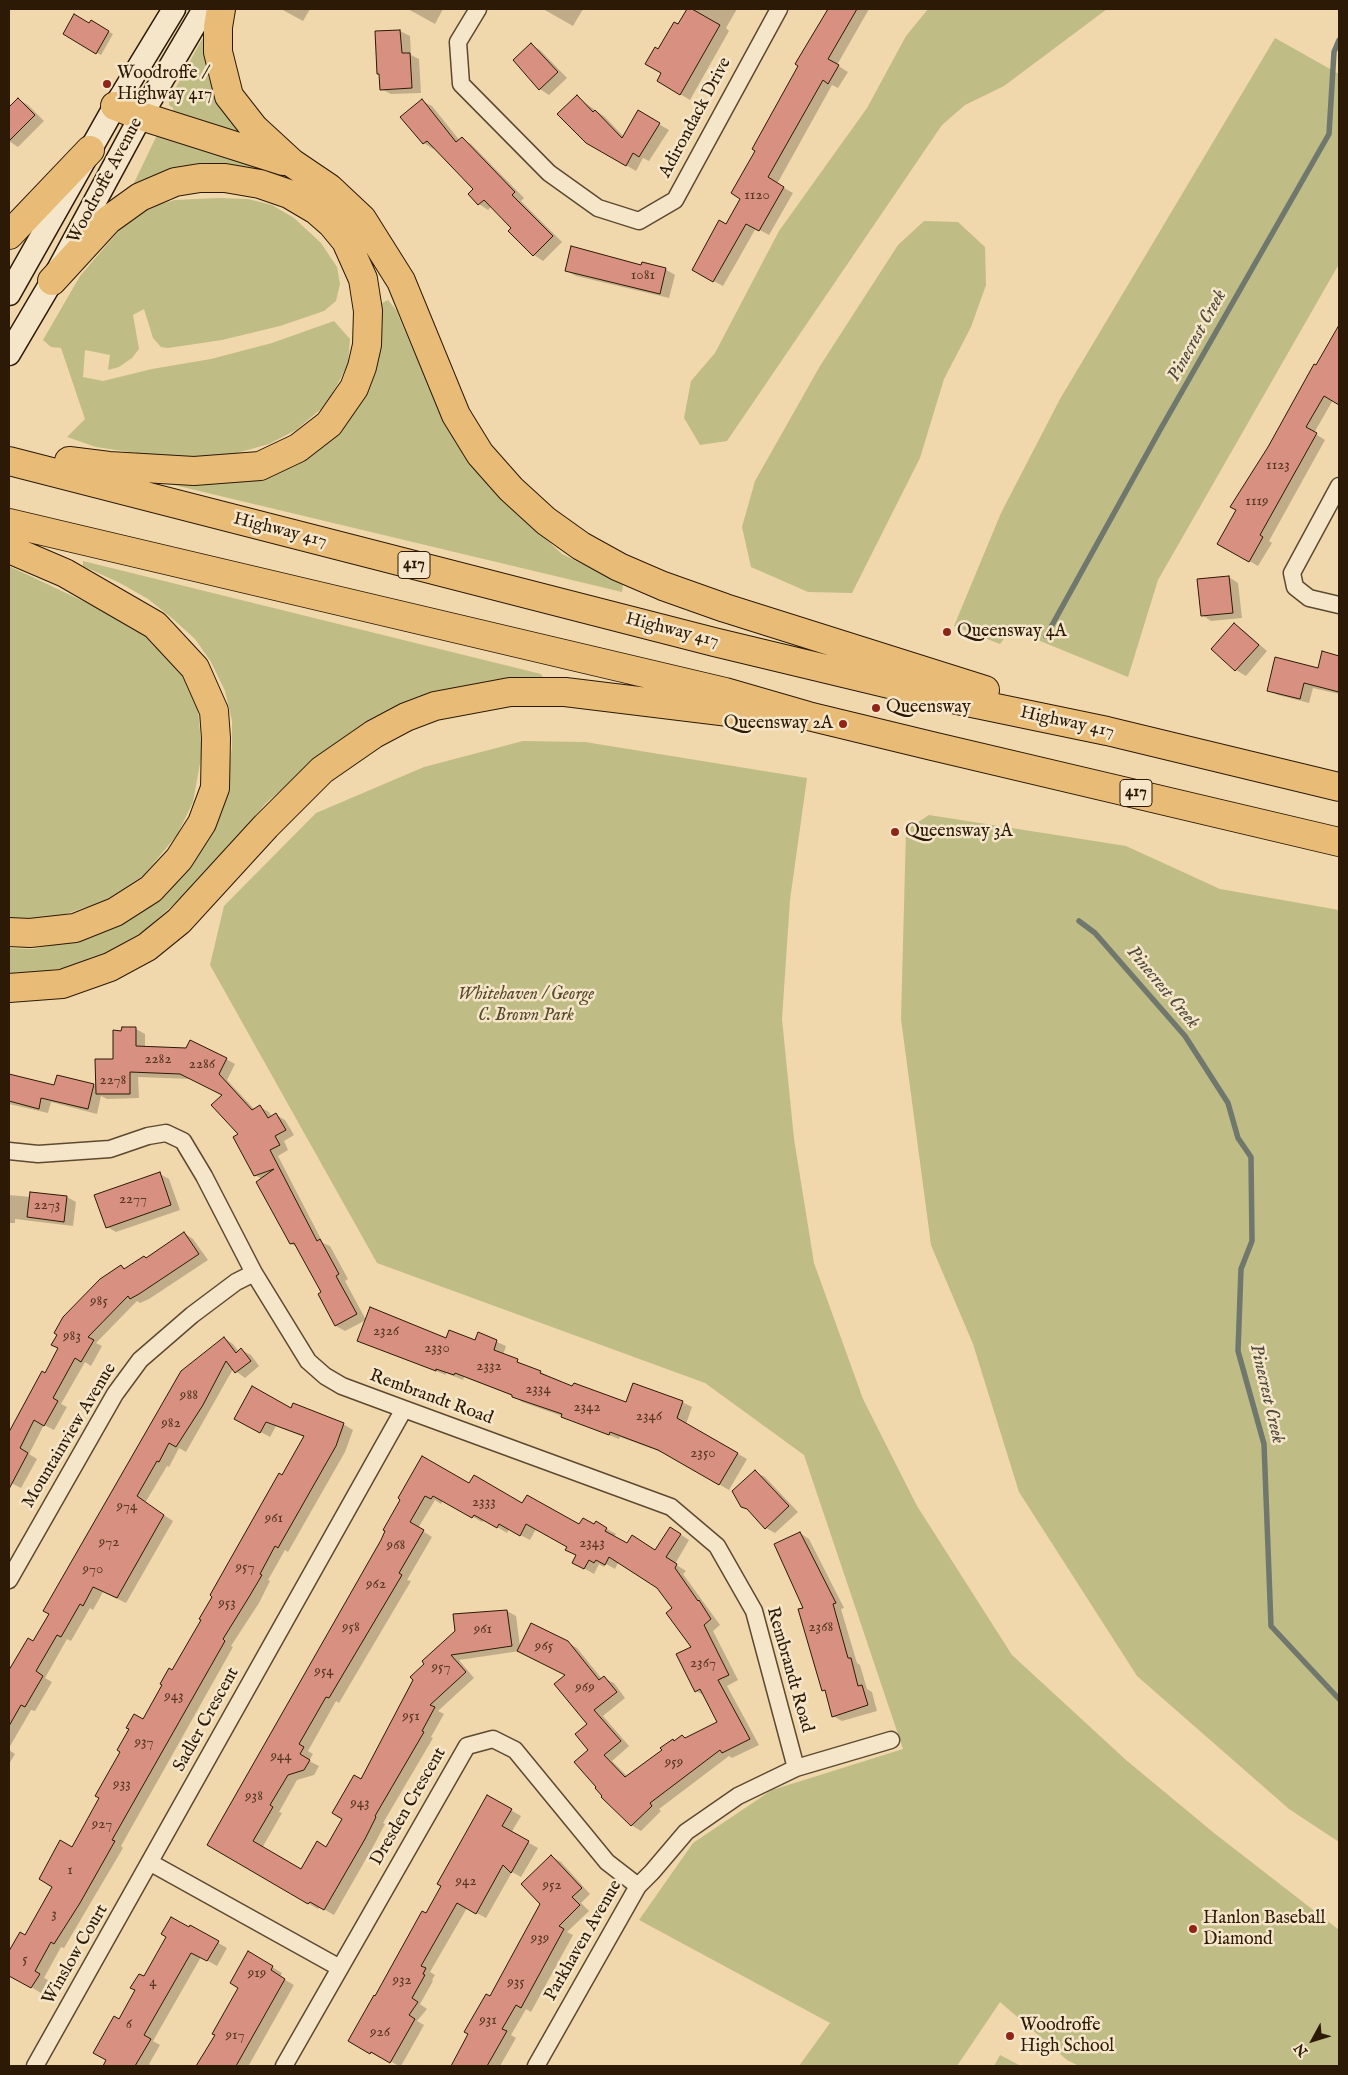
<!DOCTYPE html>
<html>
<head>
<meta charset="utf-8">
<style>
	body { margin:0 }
	#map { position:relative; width:1348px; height:2075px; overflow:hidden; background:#f0d8ac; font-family:"IM FELL English",serif }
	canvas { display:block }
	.frame { position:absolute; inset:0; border:10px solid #2c1906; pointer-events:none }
	.north { position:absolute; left:1288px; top:2015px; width:50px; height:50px; -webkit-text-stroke:4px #f5e6c9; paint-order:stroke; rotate:231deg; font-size:14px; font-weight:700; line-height:20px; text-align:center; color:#2c1906 }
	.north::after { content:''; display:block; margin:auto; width:18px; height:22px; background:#2c1906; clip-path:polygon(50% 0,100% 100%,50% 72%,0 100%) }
</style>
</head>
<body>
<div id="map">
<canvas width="1348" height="2075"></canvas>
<div class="frame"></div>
<div class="north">N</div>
</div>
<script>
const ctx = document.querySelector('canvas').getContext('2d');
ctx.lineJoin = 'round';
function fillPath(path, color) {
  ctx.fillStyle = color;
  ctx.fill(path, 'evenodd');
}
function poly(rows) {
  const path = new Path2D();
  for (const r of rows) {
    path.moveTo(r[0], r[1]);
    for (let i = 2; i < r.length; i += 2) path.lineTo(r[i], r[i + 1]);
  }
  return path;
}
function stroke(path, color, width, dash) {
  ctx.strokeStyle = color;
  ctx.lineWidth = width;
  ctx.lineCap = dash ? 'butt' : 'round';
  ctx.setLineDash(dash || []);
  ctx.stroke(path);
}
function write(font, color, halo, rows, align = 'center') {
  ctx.font = font + ' "IM FELL English",serif';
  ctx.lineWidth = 5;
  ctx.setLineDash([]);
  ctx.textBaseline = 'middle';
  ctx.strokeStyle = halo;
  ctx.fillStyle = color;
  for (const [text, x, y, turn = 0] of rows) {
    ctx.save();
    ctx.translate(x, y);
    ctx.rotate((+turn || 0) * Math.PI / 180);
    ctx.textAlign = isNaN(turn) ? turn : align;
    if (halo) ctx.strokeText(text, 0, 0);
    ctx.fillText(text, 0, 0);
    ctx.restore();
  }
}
fillPath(poly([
	[928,9,1107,9,1004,86,965,105,942,125,727,441,700,445,684,418,691,381,715,353,779,231,867,108,906,36],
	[208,38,238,130,235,131,173,112,173,108,169,105,169,100,202,39],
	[1275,38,1339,74,1339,264,1158,580,1128,677,1011,629,1000,644,954,626,1001,513,1060,399],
	[157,135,290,175,284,185,137,188,133,185],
	[218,198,248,199,272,205,294,218,321,243,337,267,340,284,336,301,324,311,280,326,222,340,168,348,161,347,153,338,144,309,133,315,139,349,132,358,119,367,108,370,110,355,85,350,83,377,103,381,152,369,211,359,272,343,334,321,350,339,348,364,327,404,296,430,269,444,226,456,176,459,96,447,67,437,85,419,61,348,51,347,43,340,80,276,122,227,143,209,175,200],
	[924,221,958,222,985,247,986,285,971,327,944,379,920,458,852,593,808,592,751,567,742,527,755,481,820,366,898,245],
	[388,300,396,310,433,396,519,514,562,554,623,584,622,592,170,484,171,481,335,432,376,306],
	[83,561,541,674,545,681,322,754,266,803,217,860,184,895,144,931,106,953,71,967,25,974,9,973,9,948,33,949,68,942,102,929,225,797,232,748,232,721,225,691,211,662,195,639,173,619,148,599,120,583,83,566],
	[9,566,106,612,148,634,182,669,197,701,202,752,193,802,177,835,144,875,104,901,63,915,15,922,9,921],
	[523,741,585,742,807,778,790,900,782,1019,794,1139,814,1263,863,1399,917,1506,1012,1655,1126,1760,1214,1833,1339,1930,1339,2066,1079,2066,1067,2060,1000,2002,957,2066,799,2066,830,2023,639,1920,693,1843,772,1790,903,1749,804,1455,705,1383,377,1263,210,965,224,906,316,813,424,767],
	[929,815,1126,846,1220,889,1339,910,1339,1842,1289,1809,1137,1676,1019,1492,973,1344,931,1245,901,1019,906,830],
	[1000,2055,1021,2066,994,2066]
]), '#c0bc85');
fillPath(poly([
	[281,9,310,9,303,21],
	[408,9,443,9,435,24],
	[543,9,583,9,573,26],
	[688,9,737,9,726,28,729,31,690,100,658,81,663,73,659,51],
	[830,9,869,9,837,65,848,72,838,88,832,85,777,184,793,193,769,235,756,228,723,286,693,270,726,225,741,198,756,151],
	[91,22,113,34,101,55,65,34,90,24],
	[400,31,410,36,411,55,419,59,421,93,391,94,381,89,381,75,378,74],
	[531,45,540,50,567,78,549,95,540,89,524,72],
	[577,97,605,117,624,137,638,112,669,130,649,161,643,158,636,171,586,142],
	[18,99,28,105,44,121,18,147,9,141,9,109],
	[422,101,432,106,460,141,462,139,471,144,524,198,521,201,562,242,543,261,534,255,510,231,512,228,492,206,488,210,479,204,469,194,475,189,435,147,433,149,424,143],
	[642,266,665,269,675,275,669,298,576,276,567,271],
	[1339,327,1339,403,1333,400,1314,433,1325,440,1269,541,1272,543,1258,566,1219,543],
	[1229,577,1238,583,1242,618,1211,621,1202,615],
	[1234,625,1243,630,1267,651,1246,676,1236,670,1212,649],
	[1323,653,1339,657,1339,694,1313,688,1309,703,1278,695,1268,690,1319,669],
	[136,1029,145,1034,145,1047,226,1059,235,1064,227,1080,255,1110,260,1107,269,1112,272,1117,276,1115,285,1120,294,1135,284,1141,288,1150,278,1156,323,1243,330,1246,348,1279,345,1281,366,1320,345,1331,336,1326,319,1295,323,1293,298,1247,291,1244,262,1179,255,1175,223,1095,191,1079,138,1077,139,1098,107,1099,101,1096,97,1114,51,1102,48,1113,9,1104,9,1082,55,1087,93,1085,97,1087,115,1060,123,1032],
	[160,1174,169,1179,180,1210,116,1232,107,1227],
	[9,1195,31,1197,67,1197,76,1202,73,1226,15,1219,15,1223,9,1223],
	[184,1233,193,1239,208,1260,149,1299,140,1303,137,1301,96,1343,102,1346,91,1366,85,1362,61,1404,67,1407,54,1430,44,1425,29,1454,37,1459,21,1488,9,1482,9,1428,12,1429,46,1374,121,1266,126,1269,147,1259],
	[479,1334,506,1346,503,1355,573,1387,627,1404,682,1402,692,1407,686,1424,747,1459,729,1490,669,1455,620,1437,619,1439,572,1421,562,1416,522,1402,513,1396,464,1377,463,1380,446,1373,446,1375,368,1345,359,1340,447,1339,476,1341],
	[224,1338,233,1344,239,1352,241,1350,251,1355,259,1366,245,1378,233,1369,186,1452,179,1448,169,1467,167,1466,145,1503,173,1521,126,1603,103,1592,93,1610,90,1608,71,1641,67,1639,45,1678,52,1682,35,1711,31,1710,9,1748,9,1674,29,1640,34,1643],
	[292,1410,343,1424,353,1430,345,1452,288,1552,285,1550,268,1580,270,1581,259,1603,231,1646,233,1647,121,1846,123,1848,64,1948,61,1947,44,1978,48,1980,41,1993,9,1974,9,1954,20,1934,25,1937,72,1849,304,1437,276,1426,270,1437,235,1418],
	[755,1472,765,1477,798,1512,775,1533,766,1528],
	[470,1485,580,1526,594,1526,596,1523,616,1534,614,1537,628,1545,656,1551,680,1534,689,1540,675,1564,686,1571,683,1574,720,1625,713,1631,738,1680,727,1686,759,1745,732,1758,729,1756,659,1809,661,1811,641,1831,631,1825,590,1750,588,1724,567,1676,520,1651,459,1660,474,1678,438,1711,444,1714,431,1737,433,1738,383,1823,385,1824,374,1845,334,1915,320,1907,318,1909,209,1845,382,1541,402,1499],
	[435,1500,441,1504,443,1500,482,1522,484,1519,507,1533,509,1529,530,1540,536,1529,568,1547,577,1555,573,1562,594,1574,599,1564,604,1567,606,1564,615,1569,619,1561,658,1587,674,1608,692,1647,696,1691,705,1696,719,1722,687,1739,682,1736,628,1777,612,1761,629,1746,603,1716,625,1698,614,1683,604,1678,602,1679,577,1648,567,1642,520,1646,516,1616,507,1611,415,1680,327,1848,301,1871,262,1848,282,1813,279,1812,297,1780,314,1775,319,1766,309,1761,313,1754,308,1751,336,1701,339,1703,411,1581,407,1580,432,1537,418,1528],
	[800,1533,809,1539,844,1608,841,1609,857,1663,860,1665,867,1689,872,1692,877,1711,842,1721,833,1716,826,1692,823,1690,805,1609],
	[9,1750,15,1754,9,1764],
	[487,1796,521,1816,511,1833,538,1848,521,1877,512,1872,486,1918,467,1908,430,1972,435,1975,432,1980,433,1981,420,2004,427,2009,417,2021,424,2025,401,2066,399,2066,381,2056,380,2058,350,2040,442,1886],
	[551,1856,561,1862,590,1894,581,1903,589,1911,567,1932,573,1935,531,2012,526,2009,511,2035,516,2038,500,2066,452,2066,542,1904],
	[191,1927,227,1948,217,1966,201,1957,153,2041,160,2045,149,2064,152,2066,104,2066,108,2060,119,2021,144,1978],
	[249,1953,282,1973,280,1977,294,1985,249,2065,197,2066,217,2035,240,1987]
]), '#0003');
stroke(poly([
	[1046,636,1160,430,1329,134,1334,52,1339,40],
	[1079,921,1095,933,1185,1036,1228,1103,1238,1138,1251,1157,1252,1241,1241,1269,1238,1351,1264,1444,1271,1626,1339,1699]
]), '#70786e', 5.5);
const building = poly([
	[687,9,692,9,720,25,680,95,657,81,661,73,645,64,655,47,658,49,674,22,678,24,687,9],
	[828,9,857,9,828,59,839,65,828,84,823,80,768,177,784,187,759,231,746,224,713,282,692,270,719,220,726,224,740,199,731,193,755,151,752,149,798,66,795,64,828,9],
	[74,14,89,23,91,20,109,31,96,54,63,34,74,14],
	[400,30,402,53,410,53,412,88,380,90,379,74,377,74,375,31,400,30],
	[531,43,558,72,539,90,513,60,531,43],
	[577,95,593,112,595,110,622,138,638,110,660,123,639,157,633,153,626,166,586,143,557,114,577,95],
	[18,98,35,115,9,141,9,107,18,98],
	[422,99,456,142,462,137,515,192,512,195,553,236,533,256,508,231,511,228,484,200,478,205,468,194,473,189,427,141,423,144,400,117,422,99],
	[571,246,641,265,642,262,666,268,660,294,565,271,571,246],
	[1339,325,1339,405,1324,396,1306,427,1317,433,1260,535,1263,537,1249,562,1217,544,1236,510,1230,507,1268,447,1314,364,1316,365,1339,325],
	[1229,576,1233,613,1201,616,1197,579,1229,576],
	[1234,623,1259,645,1235,671,1211,649,1234,623],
	[1322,651,1339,656,1339,692,1304,683,1300,699,1267,691,1275,657,1318,668,1322,651],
	[122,1027,136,1027,136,1046,186,1048,190,1040,227,1058,219,1074,252,1110,260,1105,268,1118,276,1113,286,1130,275,1136,280,1145,270,1150,317,1241,320,1239,339,1274,336,1276,357,1314,335,1326,318,1294,321,1292,294,1243,290,1244,256,1182,274,1169,254,1176,233,1137,238,1134,211,1105,222,1095,180,1074,130,1072,130,1094,96,1094,95,1059,113,1059,113,1030,121,1031,122,1027],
	[9,1074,54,1085,57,1075,94,1084,88,1109,41,1098,39,1109,9,1101,9,1074],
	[160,1172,171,1205,106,1228,94,1195,160,1172],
	[30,1192,67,1196,64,1222,27,1217,30,1192],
	[184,1232,199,1254,139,1294,130,1299,128,1296,88,1337,94,1340,81,1362,75,1358,53,1398,58,1401,44,1426,34,1420,20,1448,28,1453,9,1489,9,1432,42,1371,45,1373,58,1348,51,1345,57,1335,54,1333,63,1317,100,1279,121,1265,124,1269,144,1256,146,1258,184,1232],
	[370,1307,446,1338,449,1330,475,1340,478,1332,497,1340,494,1350,518,1359,517,1362,541,1371,540,1373,572,1386,574,1383,626,1402,633,1383,683,1401,677,1418,738,1453,719,1485,658,1450,610,1432,609,1435,561,1417,562,1414,512,1397,512,1395,455,1373,454,1375,436,1369,436,1371,357,1341,370,1307],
	[224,1337,236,1353,241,1348,251,1361,235,1373,226,1361,203,1405,176,1447,169,1443,159,1462,157,1461,137,1496,164,1515,117,1598,93,1587,83,1606,80,1604,61,1637,57,1635,36,1671,43,1676,25,1707,21,1705,9,1726,9,1670,28,1638,33,1641,49,1614,43,1611,181,1371,224,1337],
	[252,1386,291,1408,293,1403,344,1423,336,1446,278,1548,275,1546,260,1574,262,1575,249,1597,223,1639,225,1641,120,1826,112,1840,115,1841,80,1903,54,1944,51,1942,35,1971,40,1974,31,1988,9,1976,9,1951,20,1932,25,1935,52,1887,39,1879,60,1840,72,1847,99,1798,95,1796,120,1752,117,1750,129,1729,126,1728,134,1714,143,1719,162,1685,160,1684,169,1668,172,1670,201,1620,199,1619,212,1597,210,1595,279,1473,282,1475,304,1436,266,1422,260,1433,234,1419,252,1386],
	[422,1456,469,1483,474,1475,522,1503,527,1495,579,1524,583,1518,594,1524,596,1521,607,1528,605,1531,627,1543,632,1535,655,1550,670,1527,681,1534,666,1557,677,1564,675,1568,698,1601,699,1600,711,1619,704,1625,729,1675,718,1680,750,1739,722,1753,720,1750,650,1803,652,1806,631,1826,601,1797,602,1796,595,1788,596,1787,574,1762,588,1750,575,1734,587,1724,554,1684,565,1675,517,1651,531,1623,568,1641,599,1680,604,1676,617,1692,594,1710,621,1741,604,1755,625,1777,662,1750,660,1748,673,1739,674,1741,682,1735,685,1738,717,1722,700,1689,695,1692,676,1654,691,1647,666,1613,672,1608,657,1588,609,1557,605,1565,596,1560,594,1563,589,1560,584,1569,572,1563,576,1555,565,1550,567,1547,526,1524,520,1536,499,1524,497,1528,474,1515,472,1518,433,1496,431,1499,425,1496,410,1522,424,1530,399,1573,402,1575,329,1698,326,1697,299,1744,304,1747,300,1754,310,1760,304,1770,288,1775,270,1805,273,1807,253,1841,301,1869,317,1841,326,1847,342,1819,332,1813,354,1775,361,1779,413,1680,410,1677,424,1664,422,1661,455,1631,453,1614,507,1610,512,1646,451,1655,466,1672,430,1705,435,1707,422,1731,424,1732,375,1816,376,1817,365,1839,324,1910,310,1902,308,1904,207,1845,381,1540,385,1531,383,1530,400,1500,398,1498,422,1456],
	[755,1470,789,1506,765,1529,747,1509,741,1507,732,1491,755,1470],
	[800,1532,836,1603,833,1604,848,1658,851,1658,858,1686,862,1685,868,1705,832,1717,825,1690,822,1691,798,1609,803,1608,774,1544,800,1532],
	[487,1795,512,1809,502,1826,529,1841,511,1873,503,1865,476,1914,457,1903,421,1966,426,1968,423,1974,425,1975,412,1998,418,2002,409,2015,415,2019,390,2063,371,2052,370,2054,348,2041,374,1995,375,1996,422,1911,426,1913,441,1886,437,1884,487,1795],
	[551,1855,582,1888,572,1897,580,1905,559,1926,564,1929,521,2008,516,2005,502,2029,507,2031,487,2066,451,2066,468,2034,464,2032,486,1994,490,1996,540,1904,521,1884,551,1855],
	[171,1917,189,1927,190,1925,219,1941,207,1961,191,1953,144,2035,151,2039,135,2066,103,2066,106,2060,93,2053,114,2016,119,2019,135,1990,130,1988,139,1974,144,1976,166,1937,161,1934,171,1917],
	[248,1951,273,1966,271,1970,285,1979,236,2066,196,2066,215,2035,212,2034,238,1988,230,1983,248,1951]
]);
fillPath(building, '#d89180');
stroke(building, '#2c1906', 1);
const street = poly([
	[478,9,458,42,461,84,549,173,598,208,639,221,675,200,779,9],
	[1339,486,1292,573,1295,587,1309,598,1339,605],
	[9,1151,38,1154,110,1149,148,1136,166,1133,183,1141,204,1176,254,1273,308,1361,325,1376,342,1386,404,1409,671,1507,717,1546,754,1611,796,1768],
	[9,1580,115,1394,140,1360,192,1315,236,1282,254,1273],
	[151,1863,340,1968],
	[35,2066,404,1409],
	[284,2066,467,1746,493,1739,515,1750,607,1862,638,1886],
	[536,2066,638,1886,652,1872,686,1832,738,1796,796,1768,891,1740]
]);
const secondary = poly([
	[9,294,115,106,174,9],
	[9,354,52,281,141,116,204,9]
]);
const highway = poly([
	[221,9,218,27,218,52,229,96,254,128,292,163,329,188,362,219,401,281,456,415,480,454,511,489,546,521,581,546,619,567,663,586,725,608,985,690],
	[115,106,141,116,283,161],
	[9,235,90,150],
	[52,281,108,220,140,197,175,182,200,178,225,178,260,184,289,194,316,210,332,224,346,241,363,279,368,311,367,345,362,367,354,388,329,424,298,448,260,466,194,471,109,466,69,461],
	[9,461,714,642,943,697,1107,731,1339,787],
	[9,523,725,692,808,716,932,746,1339,842],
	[9,549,65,573,155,625,195,668,214,711,216,738,215,788,202,823,179,859,151,889,115,912,75,928,30,933,9,932],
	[9,988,62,984,110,967,147,947,179,921,266,826,322,770,374,734,406,717,435,706,510,692,565,692,729,712,754,713]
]);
stroke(street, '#5d4930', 19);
stroke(secondary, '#2c1906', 25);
stroke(highway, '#2c1906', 30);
stroke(street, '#f5e6c9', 16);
stroke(secondary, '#f5e6c9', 22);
stroke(highway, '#e8bc76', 28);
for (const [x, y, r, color] of [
	[107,84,5,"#8f2418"],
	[947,632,5,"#8f2418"],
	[876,708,5,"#8f2418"],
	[843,724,5,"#8f2418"],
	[895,832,5,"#8f2418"],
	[1193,1929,5,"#8f2418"],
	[1010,2036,5,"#8f2418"]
]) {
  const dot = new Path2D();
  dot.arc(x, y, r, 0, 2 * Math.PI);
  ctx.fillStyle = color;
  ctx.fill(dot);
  stroke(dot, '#f5e6c9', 2);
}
write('15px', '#573724', null, [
	["1120",757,196],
	["1081",643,276],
	["1123",1278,466],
	["1119",1257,502],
	["2282",158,1060],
	["2286",202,1065],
	["2278",113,1081],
	["2277",133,1200],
	["2273",47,1206],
	["985",99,1302],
	["2326",386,1332],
	["983",72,1337],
	["2330",437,1349],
	["2332",489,1367],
	["2334",538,1390],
	["988",189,1396],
	["2342",587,1408],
	["2346",649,1417],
	["982",171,1424],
	["2350",703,1454],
	["2333",484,1503],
	["974",127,1507],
	["961",274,1519],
	["972",109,1543],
	["2343",592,1544],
	["968",396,1546],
	["957",245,1568],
	["970",93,1570],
	["962",376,1585],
	["953",227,1604],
	["958",351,1628],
	["2368",821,1628],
	["961",483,1630],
	["965",544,1647],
	["2367",703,1664],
	["957",441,1668],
	["954",324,1672],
	["969",585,1688],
	["943",174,1697],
	["951",411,1717],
	["937",144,1743],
	["944",281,1757],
	["959",674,1763],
	["933",122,1785],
	["938",254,1797],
	["943",360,1804],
	["927",102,1825],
	["1",70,1871],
	["942",466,1882],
	["952",552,1886],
	["3",54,1915],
	["939",540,1939],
	["5",25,1960],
	["919",257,1974],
	["932",402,1981],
	["4",153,1983],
	["935",516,1983],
	["931",488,2021],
	["6",129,2025],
	["926",380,2033],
	["917",235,2036]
]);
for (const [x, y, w] of [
	[414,565,32],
	[1136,793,32]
]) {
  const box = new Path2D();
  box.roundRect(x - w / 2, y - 13.5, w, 27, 4);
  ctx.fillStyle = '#f5e6c9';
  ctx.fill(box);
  stroke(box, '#2c1906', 1);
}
write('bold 16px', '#2c1906', null, [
	["417",414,565],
	["417",1136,793]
]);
write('18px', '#2c1906', '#f5e6c9', [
	["Woodroffe /",117,74],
	["Highway 417",117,95],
	["Queensway 4A",957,632],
	["Queensway",886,708],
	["Queensway 2A",833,724,"right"],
	["Queensway 3A",905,832],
	["Hanlon Baseball",1203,1919],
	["Diamond",1203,1940],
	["Woodroffe",1020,2026],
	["High School",1020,2047]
], 'left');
write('18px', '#2c1906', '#f5e6c9', [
	["Adirondack Drive",696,118,-62],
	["Woodroffe Avenue",106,181,-62],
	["Highway 417",280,531,14],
	["Highway 417",672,631,14],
	["Highway 417",1067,723,12],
	["Rembrandt Road",431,1398,20],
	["Mountainview Avenue",70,1436,-59],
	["Rembrandt Road",789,1670,74],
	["Sadler Crescent",207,1720,-61],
	["Dresden Crescent",409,1807,-60],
	["Parkhaven Avenue",584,1941,-60],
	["Winslow Court",76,1955,-60]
]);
write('italic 18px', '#584a2c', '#f5e6c9', [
	["Whitehaven / George",526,995],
	["C. Brown Park",526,1016]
]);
write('italic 19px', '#4e493a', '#f5e6c9', [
	["Pinecrest Creek",1198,336,-61],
	["Pinecrest Creek",1162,988,50],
	["Pinecrest Creek",1266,1394,77]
]);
</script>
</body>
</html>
